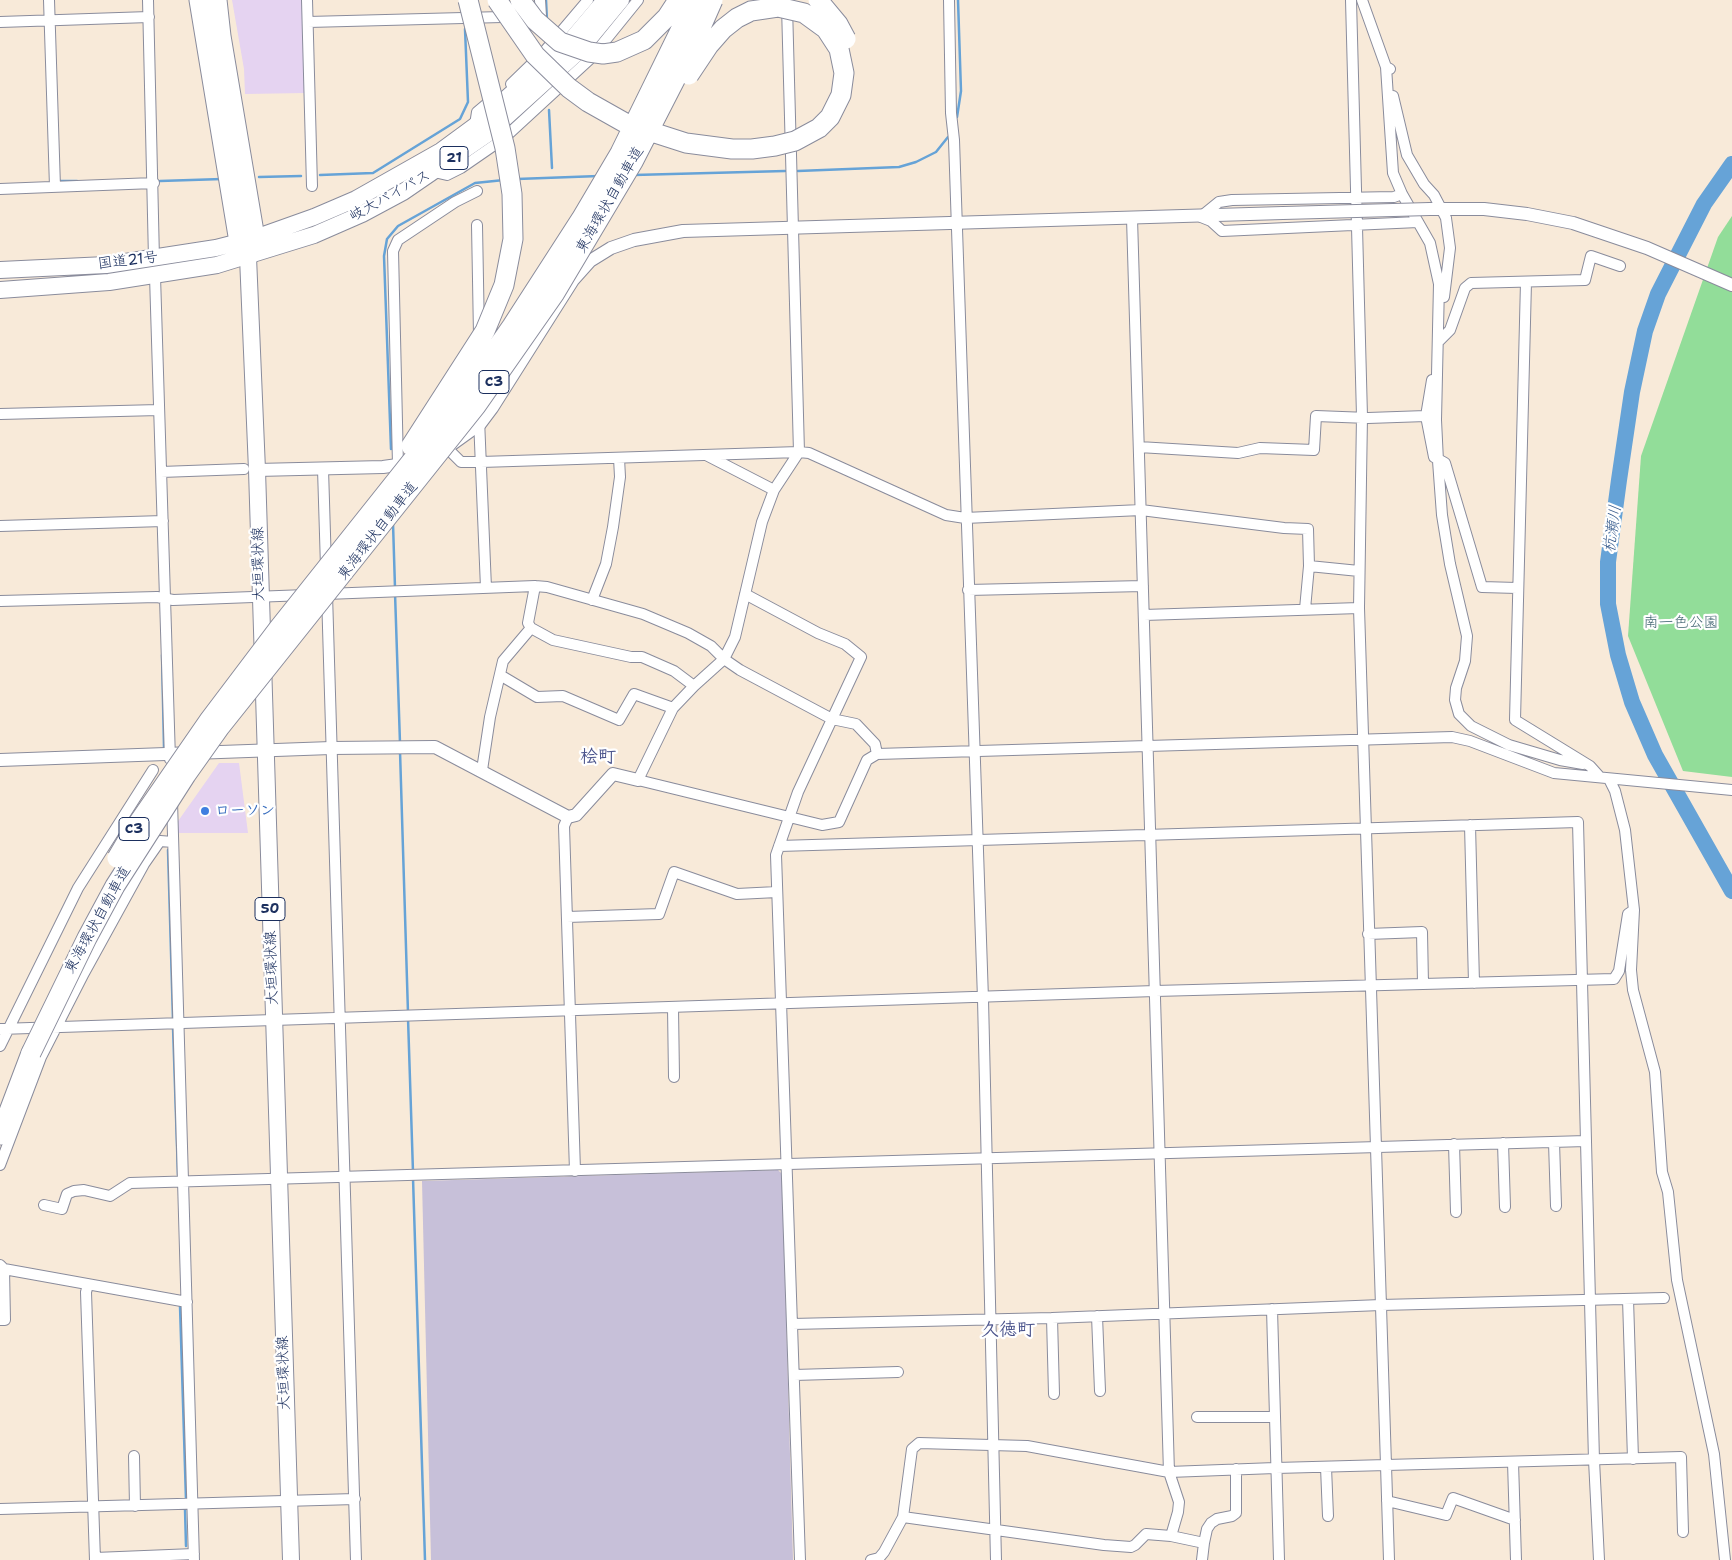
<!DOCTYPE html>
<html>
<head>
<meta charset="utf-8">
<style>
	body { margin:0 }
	canvas { display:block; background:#f8ead9 }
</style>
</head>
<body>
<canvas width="1732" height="1560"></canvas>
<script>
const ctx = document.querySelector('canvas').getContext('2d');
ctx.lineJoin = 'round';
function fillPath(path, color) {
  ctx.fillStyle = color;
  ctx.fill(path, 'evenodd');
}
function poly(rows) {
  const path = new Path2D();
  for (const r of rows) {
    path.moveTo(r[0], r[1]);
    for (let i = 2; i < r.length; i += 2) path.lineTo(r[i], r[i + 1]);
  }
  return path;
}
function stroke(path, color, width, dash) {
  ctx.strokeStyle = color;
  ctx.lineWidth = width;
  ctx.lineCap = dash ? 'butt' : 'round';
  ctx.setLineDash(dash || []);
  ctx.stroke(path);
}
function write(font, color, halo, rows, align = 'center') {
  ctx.font = font + ' "Shantell Sans","Klee One",sans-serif';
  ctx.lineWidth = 4.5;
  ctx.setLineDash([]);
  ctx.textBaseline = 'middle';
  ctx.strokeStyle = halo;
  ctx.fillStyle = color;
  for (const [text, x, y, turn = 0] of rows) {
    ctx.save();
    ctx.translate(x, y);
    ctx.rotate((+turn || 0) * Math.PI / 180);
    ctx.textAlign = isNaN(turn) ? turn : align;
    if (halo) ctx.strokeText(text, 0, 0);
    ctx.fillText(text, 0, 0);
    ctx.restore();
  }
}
fillPath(poly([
	[232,0,304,0,306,93,245,94,244,69],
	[219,763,239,763,248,833,176,833,176,824]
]), '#e5d3f1');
fillPath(poly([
	[778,1170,782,1174,793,1560,431,1560,422,1181]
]), '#c7c0d9');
fillPath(poly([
	[1732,216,1732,777,1683,771,1628,636,1641,456,1718,237]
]), '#92dd99');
stroke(poly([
	[546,0,547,21],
	[549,110,552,168],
	[957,117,961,91,958,0],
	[798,171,899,167,916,162,936,152,948,137],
	[320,175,373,173,460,119,468,102,465,29],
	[634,175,785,171],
	[259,177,301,176],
	[517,179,599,176],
	[59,181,77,181],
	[160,181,222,179],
	[391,449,384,256,387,239,398,226,475,183,504,180],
	[393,523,395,588],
	[395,593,400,743],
	[162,655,164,747],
	[400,751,408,1013],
	[168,850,173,1020],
	[408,1018,413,1172],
	[173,1027,178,1175],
	[413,1178,425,1560],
	[180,1306,186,1500],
	[185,1509,186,1546]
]), '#66a3d7', 2.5);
stroke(poly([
	[1732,164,1704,204,1658,294,1645,331,1632,392,1619,480,1608,562,1608,604,1618,655,1632,702,1655,755,1732,891]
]), '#66a3d7', 16);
const minor = poly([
	[49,0,55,187],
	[148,0,154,259],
	[307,0,312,186],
	[949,0,951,113,954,140,983,999,996,1560],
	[1351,0,1362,416,1359,608,1389,1560],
	[1362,0,1386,67,1390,69],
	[787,6,799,452,774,490,762,522,735,637,724,659,694,686,673,708,638,780,822,825,839,822,867,760,877,754,1452,737,1470,741,1554,773,1732,790],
	[0,22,149,17],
	[308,22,541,16,540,0],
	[1386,67,1393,173,1402,194,1430,243,1439,284,1436,420,1438,461,1442,515,1450,564,1467,636,1465,661,1456,688,1455,700,1459,714,1471,726,1509,745,1560,760,1583,764],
	[511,84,544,52,588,0],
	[1393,96,1407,155,1424,184,1434,195,1446,218,1450,248,1444,297],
	[475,125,477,112,496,96],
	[434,172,447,175,461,168,503,139,591,58,638,0],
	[0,189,154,183],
	[1203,215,1219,202,1232,200,1394,197,1402,194],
	[1201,217,1211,221,1222,231,1418,222],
	[1132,218,1169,1472,1179,1502,1178,1512,1171,1536],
	[477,225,479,335],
	[155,276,170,759],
	[1526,282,1515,720,1590,766,1599,776],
	[1438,342,1450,330,1465,288,1471,283,1585,280,1591,256,1620,266],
	[1432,380,1426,416,1434,457,1445,463,1482,587,1517,588],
	[0,414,159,410],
	[479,419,486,588],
	[1139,447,1238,453,1260,448,1314,450,1316,416,1368,418,1426,416],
	[447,448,461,462,481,462,799,452,809,453,946,515,965,518,1141,510,1284,528,1308,529,1309,566],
	[706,455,774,490],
	[398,465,393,251,398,240,455,202,477,191],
	[323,469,326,567],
	[161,472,244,469],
	[0,526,163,521],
	[535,586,528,623,531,628,553,640,631,657,642,657,674,671,694,686],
	[968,590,1143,586],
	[326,594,535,586,547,587,643,614,688,633,711,646,724,659,740,670,832,719,856,724,875,744,877,754],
	[327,594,356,1560],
	[745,594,818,633,845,644,861,657,798,792,776,855,800,1560],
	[592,600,606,564,613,527,620,477,619,458],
	[0,601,157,597,173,600,306,595],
	[1305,609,1309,566,1359,571],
	[1144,615,1359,608],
	[500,675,537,697,563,696,619,720,634,694,673,708],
	[482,770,490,717,503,661,531,628],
	[1609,779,1615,791,1625,830,1634,910,1631,970,1633,990,1655,1072,1662,1172,1668,1192,1677,1280,1714,1454,1725,1560],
	[172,801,194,1560],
	[568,817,564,826,575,1171],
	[1470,825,1474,983],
	[779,846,1578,822,1594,1460,1599,1560],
	[567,917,659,914,674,872,737,894,777,892],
	[1368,934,1422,932,1423,984],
	[673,1008,674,1077],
	[0,1029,1155,991,1614,979,1619,971,1628,914,1634,910],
	[0,1046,78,888,153,770],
	[1554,1142,1556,1206],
	[1503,1143,1505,1207],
	[1454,1144,1456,1212],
	[0,1165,41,1057,84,973,144,864,160,841,173,842],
	[44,1205,62,1209,67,1194,74,1191,84,1190,110,1196,130,1183,1586,1141],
	[0,1265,4,1269,187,1302],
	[88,1285,86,1292,95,1560],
	[1628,1299,1633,1459],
	[1272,1309,1279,1560],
	[1097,1316,1100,1391],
	[1052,1318,1054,1394],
	[0,1320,5,1320,4,1269],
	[792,1324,1052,1318,1381,1305,1664,1298],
	[794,1375,898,1372],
	[1197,1417,1273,1417],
	[134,1456,135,1506],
	[1513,1462,1516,1560],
	[1326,1467,1328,1516],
	[1276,1468,1681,1457,1683,1532],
	[1387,1501,1446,1515,1453,1498,1515,1520],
	[0,1509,355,1499],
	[903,1517,1104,1545,1131,1547,1135,1545,1146,1534,1171,1536,1204,1543,1202,1560],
	[1204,1543,1207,1529,1211,1523,1217,1519,1232,1516,1236,1513,1236,1469],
	[95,1558,194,1554],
	[871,1560,879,1558,884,1552,903,1517,912,1449,919,1443,1027,1446,1169,1472,1275,1468]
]);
const tertiary = poly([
	[1430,209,1484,209,1527,214,1573,223,1647,248,1732,285],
	[448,447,480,424,492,408,573,280,590,261,611,248,634,240,683,231,1283,213],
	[257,470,383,467,412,463],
	[0,760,331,748,435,747,568,817,576,815,613,774,638,780]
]);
const primary = poly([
	[248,257,257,470,291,1560]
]);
const trunk = poly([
	[0,270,106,265,216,248,255,238,314,217,356,199,441,151,475,126,568,44,605,0],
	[0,290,109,282,217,265,314,235,362,214,403,192,486,135,578,52,621,0]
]);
const motorway = poly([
	[199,0,239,242,248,257,255,238,221,36,217,0],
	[0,1135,31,1053]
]);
stroke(minor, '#8a8c9c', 12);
stroke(tertiary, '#8a8c9c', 14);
stroke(primary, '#8a8c9c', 18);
stroke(trunk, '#8a8c9c', 18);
stroke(motorway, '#8a8c9c', 21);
stroke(minor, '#fff', 10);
stroke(tertiary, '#fff', 12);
stroke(primary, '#fff', 16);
stroke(trunk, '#fff', 16);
stroke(motorway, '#fff', 19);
const tertiaryBridge = poly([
	[1283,213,1430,209]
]);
const motorwayBridge = poly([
	[497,0,535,55,569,88,588,102,627,124,686,143,732,149,752,149,775,146,795,141,819,128,830,117,841,95,844,73,839,49,826,29,804,13,778,7,751,11,737,18,723,29,709,45,689,75],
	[520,0,535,20,560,42,589,52,603,54,617,52,644,40,667,17,678,0],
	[818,0,838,24,846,39],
	[411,446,485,331,504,285,513,239,512,194,505,148,468,0],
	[117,858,134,829,210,719,278,629,461,399,512,326,581,219,620,153,695,0],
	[31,1053,87,938,115,886,186,775,220,727,476,406,555,293,633,162,695,41,713,0]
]);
stroke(tertiaryBridge, '#8a8c9c', 14, []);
stroke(motorwayBridge, '#8a8c9c', 21, []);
stroke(tertiaryBridge, '#fff', 12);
stroke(motorwayBridge, '#fff', 19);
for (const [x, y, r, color] of [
	[205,811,5,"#3f7fe0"]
]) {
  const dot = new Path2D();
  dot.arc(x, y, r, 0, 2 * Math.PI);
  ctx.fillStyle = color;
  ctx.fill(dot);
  stroke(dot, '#fff', 2);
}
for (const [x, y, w] of [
	[454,158,28],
	[494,382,30],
	[134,829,30],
	[270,909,30]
]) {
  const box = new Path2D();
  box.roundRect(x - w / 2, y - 11.5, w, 23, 4);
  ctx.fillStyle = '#fff';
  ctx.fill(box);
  stroke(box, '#1b2f5e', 1);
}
write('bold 14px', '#1b2f5e', null, [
	["21",454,158],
	["C3",494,382],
	["C3",134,829],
	["50",270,909]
]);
write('15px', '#1b2f5e', '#fff', [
	["岐大バイパス",390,196,-29],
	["東海環状自動車道",610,200,-60],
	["国道21号",128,261,-7],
	["東海環状自動車道",378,531,-52],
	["大垣環状線",259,564,-91],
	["東海環状自動車道",98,920,-61],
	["大垣環状線",272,968,-92],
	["大垣環状線",284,1373,-92]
]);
write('15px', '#3f6370', '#fff', [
	["南一色公園",1681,623]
]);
write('bold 15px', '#366cbe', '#fff', [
	["ローソン",215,811]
], 'left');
write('italic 16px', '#395d8e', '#fff', [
	["杭瀬川",1613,529,-82]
]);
write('bold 18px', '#4b548c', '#fff', [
	["桧町",598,757],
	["久徳町",1008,1330]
]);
</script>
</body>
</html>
